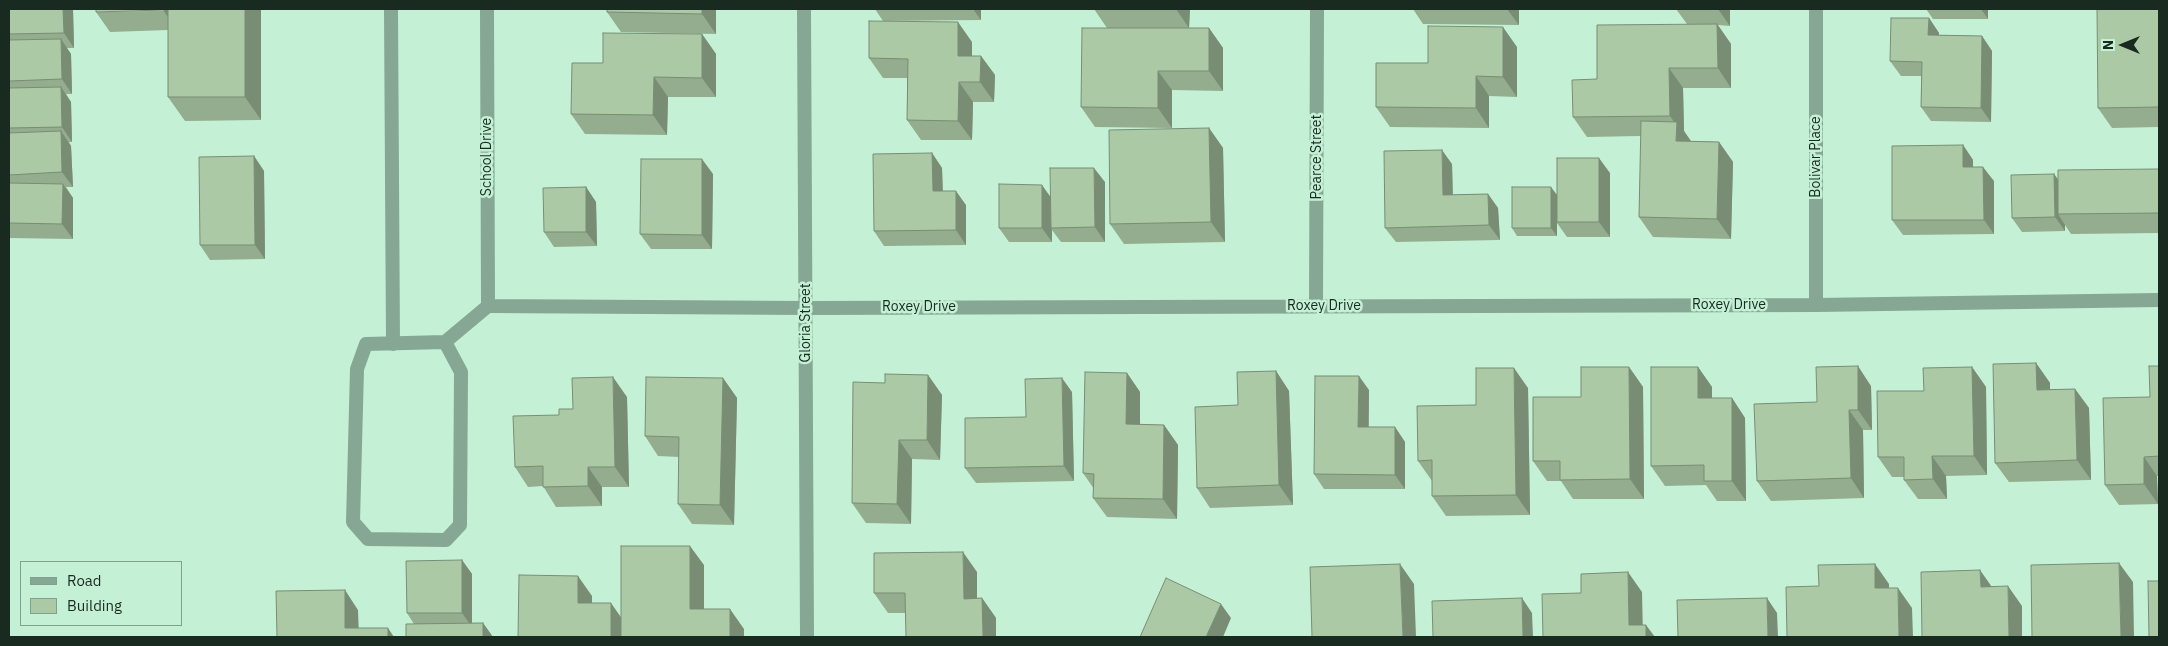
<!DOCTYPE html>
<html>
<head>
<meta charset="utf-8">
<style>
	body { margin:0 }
	#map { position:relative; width:2168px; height:646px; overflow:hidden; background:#c4f1d6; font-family:"IBM Plex Sans",sans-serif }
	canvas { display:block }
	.frame { position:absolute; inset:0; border:10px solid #192a20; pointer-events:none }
	.legend { position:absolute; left:20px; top:561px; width:162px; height:65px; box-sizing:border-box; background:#c4f1d6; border:1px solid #80a18d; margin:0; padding:6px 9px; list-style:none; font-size:15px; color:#192a20 }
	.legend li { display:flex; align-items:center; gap:10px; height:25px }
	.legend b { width:25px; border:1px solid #80a18d }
	.north { position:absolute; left:2098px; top:20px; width:50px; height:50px; -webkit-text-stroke:4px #c4f1d6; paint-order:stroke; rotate:270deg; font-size:14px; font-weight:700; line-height:20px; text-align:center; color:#192a20 }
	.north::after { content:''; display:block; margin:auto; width:18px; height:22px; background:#192a20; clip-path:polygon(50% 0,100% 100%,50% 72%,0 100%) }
</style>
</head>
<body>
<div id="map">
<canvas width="2168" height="646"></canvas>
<div class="frame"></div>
<ul class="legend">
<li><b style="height:6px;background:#85a793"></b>Road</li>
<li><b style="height:14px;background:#acc9a5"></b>Building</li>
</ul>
<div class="north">N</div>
</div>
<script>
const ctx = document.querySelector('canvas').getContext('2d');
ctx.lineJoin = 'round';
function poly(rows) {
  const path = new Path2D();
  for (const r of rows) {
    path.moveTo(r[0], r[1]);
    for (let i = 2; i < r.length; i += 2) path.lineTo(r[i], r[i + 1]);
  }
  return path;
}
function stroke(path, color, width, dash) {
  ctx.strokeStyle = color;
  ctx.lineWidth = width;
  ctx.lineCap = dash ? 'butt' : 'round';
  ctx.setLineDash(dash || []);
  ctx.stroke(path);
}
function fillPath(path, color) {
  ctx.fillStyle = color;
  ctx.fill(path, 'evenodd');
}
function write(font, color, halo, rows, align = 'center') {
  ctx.font = font + ' "IBM Plex Sans",sans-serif';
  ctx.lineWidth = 5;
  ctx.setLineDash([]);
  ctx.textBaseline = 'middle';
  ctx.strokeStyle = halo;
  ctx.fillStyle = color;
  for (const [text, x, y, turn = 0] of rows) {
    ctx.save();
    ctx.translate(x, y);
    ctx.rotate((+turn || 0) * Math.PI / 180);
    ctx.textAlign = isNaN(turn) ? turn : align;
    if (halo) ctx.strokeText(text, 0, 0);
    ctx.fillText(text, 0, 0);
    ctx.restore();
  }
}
stroke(poly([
	[391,9,393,344],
	[445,342,461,372,460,525,446,540,368,539,353,522,357,369,366,344,445,342,488,306]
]), '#85a793', 14);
stroke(poly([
	[487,9,488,306,806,308,1816,305,2159,300],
	[804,9,807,637],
	[1816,305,1816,9],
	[1316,306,1317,9]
]), '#85a793', 14);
fillPath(poly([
	[9,9,73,9,74,48,67,48,71,54,72,94,66,94,71,102,72,142,69,142,71,146,73,187,66,187,73,198,73,239,9,238],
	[261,9,261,120,185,121,168,97,168,30,110,32,96,12],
	[607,9,716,9,716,34,621,32,607,12],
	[875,9,981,9,981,20,883,21],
	[1094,9,1190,9,1189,28,1209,28,1223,48,1223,91,1172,90,1172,128,1095,127,1081,107,1107,28],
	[1413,9,1519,9,1519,25,1423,24],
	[1676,9,1730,9,1730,26,1718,25,1731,44,1731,88,1683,88,1684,131,1690,141,1719,142,1733,162,1731,239,1653,237,1639,217,1641,136,1587,137,1573,117,1597,79,1687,24],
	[1926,9,1988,9,1988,19,1933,19],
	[2159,9,2159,127,2112,128,2098,108],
	[1929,18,1939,33,1939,35,1982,36,1992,51,1991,122,1931,121,1921,107,1921,76,1901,76,1890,61],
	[702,34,716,54,716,97,668,97,667,135,585,134,571,114,603,63],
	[972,42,972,56,981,56,995,75,994,102,973,102,972,140,921,140,907,120,907,78,883,78,869,58],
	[1517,47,1517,97,1489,96,1489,128,1390,127,1376,107,1428,63],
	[1209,128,1223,148,1225,242,1124,244,1110,224],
	[1963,145,1973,160,1973,167,1994,181,1994,234,1903,235,1892,220],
	[932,153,942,168,943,191,966,205,966,245,884,246,874,231],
	[254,156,264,171,265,259,210,260,200,245],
	[1452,164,1453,195,1488,194,1498,208,1500,240,1396,242,1385,228],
	[2159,169,2159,233,2071,234,2065,225,2065,231,2022,232,2012,218,2054,174,2058,179],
	[1610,173,1610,237,1567,237,1557,223,1557,236,1517,236,1512,228,1557,194],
	[713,174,712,249,651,249,640,234],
	[1105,182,1105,242,1061,242,1052,230,1052,242,1009,242,999,228,1050,197],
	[586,187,596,202,597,246,554,247,544,232],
	[2036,363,2050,383,2050,389,2075,389,2089,408,2091,480,2009,482,1995,463],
	[2159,366,2159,476,2157,476,2158,504,2119,505,2105,485,2150,397],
	[1629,367,1643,387,1644,499,1573,499,1561,481,1547,481,1533,461,1581,397],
	[1698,367,1712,387,1712,398,1732,398,1745,418,1746,501,1717,501,1706,485,1665,486,1651,466],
	[1972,367,1986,387,1987,475,1946,476,1947,499,1918,499,1904,480,1904,477,1892,477,1878,457,1924,391],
	[1276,371,1289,391,1293,505,1210,508,1197,488,1238,405],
	[1127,373,1140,392,1140,424,1164,425,1178,445,1177,519,1107,517,1093,498,1094,489,1083,473],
	[928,375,942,395,940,460,912,459,911,524,866,523,852,503,885,383],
	[723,378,737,398,734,525,692,524,678,504,679,457,658,456,645,436],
	[1871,386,1872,430,1863,430,1864,498,1771,501,1757,481,1817,402],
	[1528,388,1530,515,1446,516,1432,496,1432,481,1418,461,1476,405],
	[1369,390,1369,427,1395,427,1405,442,1405,489,1324,489,1314,474],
	[1072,392,1074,481,976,483,965,468,1026,417],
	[627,397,629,487,602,487,602,506,556,507,543,486,528,487,515,467,559,415,573,409],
	[462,560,472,574,472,623,483,623,493,637,406,637,414,624,407,613],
	[977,572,977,598,982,598,996,618,906,613,888,613,874,593]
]), '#94ad8e');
fillPath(poly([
	[63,9,73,9,74,48,64,33],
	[163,9,177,9,177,30,163,10],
	[245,9,261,9,261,120,245,97],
	[702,9,716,9,716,34,702,14],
	[973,9,981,9,981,20],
	[1176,9,1190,9,1189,28],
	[1507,9,1519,9,1519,25],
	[1718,9,1730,9,1730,26],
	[1981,9,1988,9,1988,19],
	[1929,18,1939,33,1938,50,1928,35],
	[958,22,972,42,972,75,958,56],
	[1717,24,1731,44,1731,88,1718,68],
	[1503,27,1517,47,1517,97,1503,77],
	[1209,28,1223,48,1223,91,1209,71],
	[702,34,716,54,716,97,702,78],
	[1982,36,1992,51,1991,122,1981,108],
	[61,39,71,54,72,94,62,79],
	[981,56,995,75,994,102,980,82],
	[1669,68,1683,88,1684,131,1691,141,1676,141,1677,126,1670,116],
	[1158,71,1172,90,1172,128,1158,108],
	[1476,76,1489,96,1489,128,1476,108],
	[654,77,668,97,667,135,653,115],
	[959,82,973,102,972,140,958,121],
	[61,87,71,102,72,142,62,127],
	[1209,128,1223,148,1225,242,1211,222],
	[61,131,71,146,73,187,62,172],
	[1719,142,1733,162,1731,239,1717,219],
	[1963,145,1973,160,1973,182,1963,167],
	[1442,150,1452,164,1453,210,1443,195],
	[932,153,942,168,943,205,933,191],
	[254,156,264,171,265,259,255,245],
	[1599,158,1610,173,1610,237,1599,222],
	[702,159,713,174,712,249,702,235],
	[1983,167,1994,181,1994,234,1984,220],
	[1094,168,1105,182,1105,242,1095,227],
	[2054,174,2064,189,2058,214,2065,225,2065,231,2055,217],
	[63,184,73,198,73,239,62,224],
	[1042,185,1052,199,1051,228,1052,230,1052,242,1042,228],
	[586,187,596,202,597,246,586,232],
	[1551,187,1557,195,1557,236,1551,228],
	[956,191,966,205,966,245,956,230],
	[1488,194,1498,208,1500,240,1489,225],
	[2036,363,2050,383,2050,409,2037,390],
	[1858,366,1871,386,1872,430,1858,410],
	[1629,367,1643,387,1644,499,1630,479],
	[1698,367,1712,387,1712,418,1698,398],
	[1972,367,1986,387,1987,475,1974,456],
	[1514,368,1528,388,1530,515,1516,495],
	[1276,371,1289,391,1293,505,1279,485],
	[1127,373,1140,392,1140,444,1126,424],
	[928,375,942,395,940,460,927,440],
	[1359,376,1369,390,1368,442,1358,427],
	[613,377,627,397,629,487,615,467],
	[723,378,737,398,734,525,720,505],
	[1062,378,1072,392,1074,481,1064,466],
	[2075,389,2089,408,2091,480,2077,460],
	[1732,398,1745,418,1746,501,1732,481],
	[1849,410,1863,430,1864,498,1851,478],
	[1164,425,1178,445,1177,519,1163,499],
	[1395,427,1405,442,1405,489,1395,475],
	[899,440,912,459,911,524,897,504],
	[1932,456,1946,476,1947,499,1933,479],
	[2144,457,2157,476,2158,504,2144,484],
	[588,467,602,487,602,506,588,486],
	[690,546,704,565,704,629,690,609],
	[963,552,977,572,977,618,964,599],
	[462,560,472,574,472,627,462,613],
	[2119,563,2133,582,2134,637,2121,637],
	[1400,564,1414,584,1416,637,1403,637],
	[1875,564,1889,584,1889,608,1875,588],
	[1980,570,1994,590,1981,587],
	[1628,572,1642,592,1643,637,1629,625],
	[578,576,592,596,592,623,578,603],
	[2008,586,2022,606,2022,637,2009,637],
	[1898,588,1912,608,1913,637,1899,637],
	[345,590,358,610,359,637,345,628],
	[982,598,996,618,996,637,983,637],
	[1522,598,1532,613,1533,637,1523,637],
	[1767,598,1777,613,1778,637,1768,637],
	[611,603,625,623,625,637,611,637],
	[1221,604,1231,618,1223,637,1206,637],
	[730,609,744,629,744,637,730,637],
	[483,623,493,637,483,637],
	[1646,625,1655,637,1646,637],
	[388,628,394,637,388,637]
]), '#788d74');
const building = poly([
	[9,9,63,9,64,33,9,34,9,9],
	[96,9,163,9,163,10,96,12,96,9],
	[168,9,245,9,245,97,168,97,168,9],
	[607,9,702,9,702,14,607,12,607,9],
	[2097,9,2159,9,2159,107,2098,108,2097,9],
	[1891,18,1929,18,1928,35,1982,36,1981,108,1921,107,1922,62,1890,61,1891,18],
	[869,21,958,22,958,56,981,56,980,82,959,82,958,121,907,120,908,59,869,58,869,21],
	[1717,24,1718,68,1669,68,1670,116,1573,117,1572,80,1597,79,1597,25,1717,24],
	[1428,26,1503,27,1503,77,1476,76,1476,108,1376,107,1376,63,1428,63,1428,26],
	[1082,28,1209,28,1209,71,1158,71,1158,108,1081,107,1082,28],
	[603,33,702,34,702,78,654,77,653,115,571,114,572,63,603,63,603,33],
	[61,39,62,79,9,81,9,40,61,39],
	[61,87,62,127,9,128,9,88,61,87],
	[1641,121,1677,122,1676,141,1719,142,1717,219,1639,217,1641,121],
	[1209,128,1211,222,1110,224,1109,130,1209,128],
	[61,131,62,172,9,175,9,133,61,131],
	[1963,145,1963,167,1983,167,1984,220,1892,220,1892,146,1963,145],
	[1442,150,1443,195,1488,194,1489,225,1385,228,1384,151,1442,150],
	[932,153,933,191,956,191,956,230,874,231,873,154,932,153],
	[254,156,255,245,200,245,199,157,254,156],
	[1557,158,1599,158,1599,222,1557,222,1557,158],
	[641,159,702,159,702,235,640,234,641,159],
	[1050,168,1094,168,1095,227,1051,228,1050,168],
	[2159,169,2159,213,2058,214,2058,170,2159,169],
	[2054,174,2055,217,2012,218,2011,175,2054,174],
	[9,183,63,184,62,224,9,223,9,183],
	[999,184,1042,185,1042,228,999,228,999,184],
	[586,187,586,232,544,232,543,188,586,187],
	[1512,187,1551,187,1551,228,1512,228,1512,187],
	[2036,363,2037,390,2075,389,2077,460,1995,463,1993,364,2036,363],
	[1858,366,1858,410,1849,410,1851,478,1757,481,1754,404,1817,402,1816,367,1858,366],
	[2149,366,2159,366,2159,456,2144,457,2144,484,2105,485,2103,398,2150,397,2149,366],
	[1581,367,1629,367,1630,479,1560,480,1560,461,1533,461,1533,397,1581,397,1581,367],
	[1651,367,1698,367,1698,398,1732,398,1732,481,1704,481,1704,465,1651,466,1651,367],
	[1972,367,1974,456,1932,456,1933,479,1904,480,1904,457,1878,457,1877,391,1924,391,1923,368,1972,367],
	[1476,368,1514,368,1516,495,1432,496,1432,460,1418,461,1417,406,1476,405,1476,368],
	[1276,371,1279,485,1197,488,1195,407,1238,405,1237,372,1276,371],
	[1085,372,1127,373,1126,424,1164,425,1163,499,1093,498,1094,474,1083,473,1085,372],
	[885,374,928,375,927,440,899,440,897,504,852,503,853,382,885,383,885,374],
	[1315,376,1359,376,1358,427,1395,427,1395,475,1314,474,1315,376],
	[613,377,615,467,588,467,588,486,543,487,543,466,515,467,513,416,559,415,559,409,573,409,572,378,613,377],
	[646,377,723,378,720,505,678,504,679,437,645,436,646,377],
	[1062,378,1064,466,965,468,965,418,1026,417,1025,379,1062,378],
	[621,546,690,546,690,609,730,609,730,637,621,637,621,546],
	[963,552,964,599,982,598,983,637,906,637,905,593,874,593,874,553,963,552],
	[462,560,462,613,407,613,406,561,462,560],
	[2119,563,2121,637,2032,637,2031,565,2119,563],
	[1400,564,1403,637,1312,637,1310,567,1400,564],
	[1875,564,1875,588,1898,588,1899,637,1787,637,1786,587,1819,586,1818,565,1875,564],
	[1980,570,1981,587,2008,586,2009,637,1922,637,1921,572,1980,570],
	[1628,572,1629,625,1646,625,1646,637,1543,637,1542,594,1581,593,1581,574,1628,572],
	[519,575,578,576,578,603,611,603,611,637,518,637,519,575],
	[1166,578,1221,604,1206,637,1140,637,1166,578],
	[2148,581,2159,581,2159,637,2149,637,2148,581],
	[345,590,345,628,388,628,388,637,277,637,276,591,345,590],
	[1522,598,1523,637,1433,637,1432,601,1522,598],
	[1767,598,1768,637,1678,637,1677,600,1767,598],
	[483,623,483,637,406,637,406,624,483,623]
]);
fillPath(building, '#acc9a5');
stroke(building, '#788d74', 1);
write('14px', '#192a20', '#c4f1d6', [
	["School Drive",487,157,-90],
	["Pearce Street",1317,157,-90],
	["Bolivar Place",1816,157,-90],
	["Roxey Drive",1729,305],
	["Roxey Drive",1324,306],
	["Roxey Drive",919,307],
	["Gloria Street",806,323,-90]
]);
</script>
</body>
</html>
